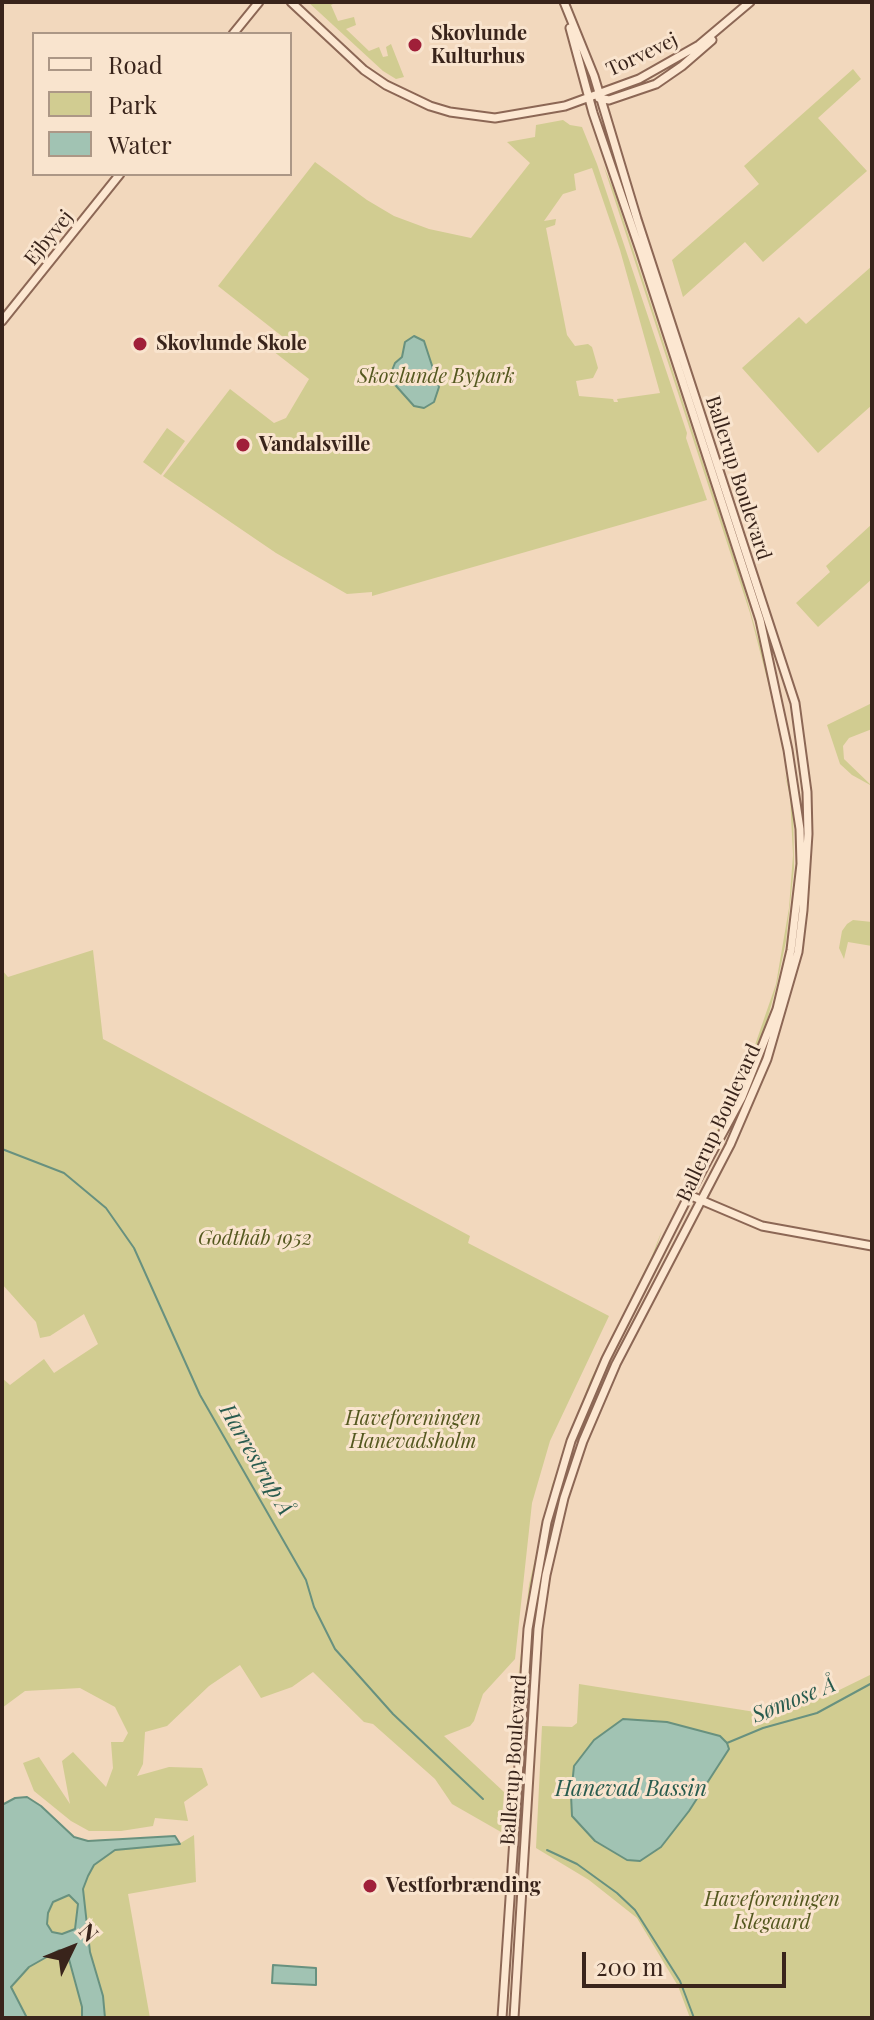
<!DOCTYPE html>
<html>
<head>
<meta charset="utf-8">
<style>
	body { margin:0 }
	#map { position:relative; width:874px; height:2020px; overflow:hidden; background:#f2d8bd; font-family:"Playfair Display",serif }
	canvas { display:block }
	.frame { position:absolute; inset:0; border:4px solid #39241b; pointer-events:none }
	.legend { position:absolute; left:32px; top:32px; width:260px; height:144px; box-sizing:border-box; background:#f9e4ce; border:2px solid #ac9786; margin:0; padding:10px 14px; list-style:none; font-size:24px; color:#39241b }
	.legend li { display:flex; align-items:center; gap:16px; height:40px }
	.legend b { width:40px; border:2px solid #ac9786 }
	.north { position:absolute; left:32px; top:1908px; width:80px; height:80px; -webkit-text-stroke:6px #f9e4ce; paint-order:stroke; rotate:47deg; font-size:22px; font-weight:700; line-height:32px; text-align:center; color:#39241b }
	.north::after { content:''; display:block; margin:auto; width:28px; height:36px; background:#39241b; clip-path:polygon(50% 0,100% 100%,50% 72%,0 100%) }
	.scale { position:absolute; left:582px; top:1952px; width:204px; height:36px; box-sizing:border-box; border:4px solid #39241b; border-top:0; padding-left:10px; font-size:24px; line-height:28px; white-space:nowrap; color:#39241b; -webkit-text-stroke:6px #f9e4ce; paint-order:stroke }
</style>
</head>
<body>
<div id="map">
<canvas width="874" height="2020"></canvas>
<div class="frame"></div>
<ul class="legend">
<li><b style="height:10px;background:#fce7d1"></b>Road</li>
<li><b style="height:22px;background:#d1cc91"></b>Park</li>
<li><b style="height:22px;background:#a1c3b3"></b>Water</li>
</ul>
<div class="north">N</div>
<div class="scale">200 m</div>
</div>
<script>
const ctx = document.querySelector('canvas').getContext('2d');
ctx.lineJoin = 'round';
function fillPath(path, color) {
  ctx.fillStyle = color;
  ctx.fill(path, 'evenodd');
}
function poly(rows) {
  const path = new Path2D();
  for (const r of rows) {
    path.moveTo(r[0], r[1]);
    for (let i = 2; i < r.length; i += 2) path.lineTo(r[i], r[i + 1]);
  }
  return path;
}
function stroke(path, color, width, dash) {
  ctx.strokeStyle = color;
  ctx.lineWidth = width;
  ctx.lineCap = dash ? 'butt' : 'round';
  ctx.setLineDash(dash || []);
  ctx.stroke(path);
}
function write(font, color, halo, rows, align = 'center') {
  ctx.font = font + ' "Playfair Display",serif';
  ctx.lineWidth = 6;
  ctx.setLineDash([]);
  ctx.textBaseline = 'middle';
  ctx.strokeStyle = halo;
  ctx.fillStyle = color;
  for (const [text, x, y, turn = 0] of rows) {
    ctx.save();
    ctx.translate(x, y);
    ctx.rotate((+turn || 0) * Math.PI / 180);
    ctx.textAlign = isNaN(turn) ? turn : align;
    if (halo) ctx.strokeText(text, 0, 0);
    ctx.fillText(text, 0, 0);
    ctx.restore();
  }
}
fillPath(poly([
	[308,2,337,2,331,5,338,21,354,17,356,25,346,29,369,51,379,47,383,57,388,56,386,47,391,44,404,77,396,79,383,71],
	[853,69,861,79,818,118,867,171,763,262,745,242,683,297,672,260,759,184,744,166],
	[563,120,570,125,582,127,597,164,687,433,686,438,707,500,372,596,372,592,347,594,276,553,163,476,230,389,274,423,286,418,309,379,273,351,283,337,218,286,315,162,367,200,394,216,429,229,471,238,530,163,507,142,535,137,536,125],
	[592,168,620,250,660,393,617,399,618,402,614,402,613,399,579,396,576,381,593,378,598,368,592,347,588,344,575,346,567,335,546,228,555,225,556,219,544,221,563,194,576,190,574,174],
	[603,164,614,191,743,585,768,674,774,706,750,613],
	[872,266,872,405,818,453,742,368,799,317,806,324],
	[167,428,185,441,161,475,143,462],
	[872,524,872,579,818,627,796,603,830,572,826,566],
	[872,703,872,729,849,738,843,746,844,759,872,786,852,775,840,764,827,725],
	[784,772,793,801,794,868,786,941,777,984,765,1028,746,1077,723,1125,693,1177,744,1077,776,984,789,908,793,855,790,796],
	[853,920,872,922,872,946,848,942,844,959,839,948,842,931,847,924],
	[93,950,103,1039,470,1236,468,1243,609,1316,550,1441,532,1503,515,1659,483,1694,474,1721,470,1726,444,1736,504,1792,501,1832,452,1804,435,1779,373,1724,364,1722,313,1672,292,1687,261,1698,240,1665,209,1686,167,1726,145,1732,143,1764,137,1776,169,1767,202,1768,208,1785,184,1802,188,1821,155,1818,153,1826,121,1831,89,1831,71,1821,34,1791,23,1763,39,1757,70,1804,62,1761,73,1752,106,1787,113,1768,111,1742,123,1742,128,1733,115,1707,80,1688,25,1691,2,1708,2,1378,10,1385,44,1359,54,1373,98,1344,84,1314,50,1336,40,1338,36,1322,2,1284,2,970,8,977],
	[662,1230,654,1255,583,1402,549,1501,530,1589,514,1713,529,1585,552,1485,590,1381,652,1256],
	[872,1674,872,2018,690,2018,678,1986,637,1918,589,1880,536,1848,542,1726,572,1727,577,1723,579,1684,774,1715,788,1712,809,1699,823,1698],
	[574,1766,661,1847,640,1861,572,1816,571,1795],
	[194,1835,196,1882,128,1894,150,2018,105,2018,103,1996,90,1952,83,1889,88,1876,94,1865,115,1850,179,1844],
	[69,1895,78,1904,75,1930,62,1934,52,1932,47,1924,48,1913,53,1902,63,1896],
	[59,1950,66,1952,82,2007,82,2018,27,2018,11,1988,29,1967]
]), '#d1cc91');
const water = poly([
	[414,336,424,341,439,387,434,402,424,408,414,406,389,378,395,363,402,357,405,342,414,336],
	[623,1719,667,1722,720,1736,727,1743,729,1749,689,1811,661,1847,640,1861,627,1860,595,1841,572,1816,571,1795,574,1766,594,1740,623,1719],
	[27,1797,41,1806,74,1837,88,1841,175,1836,180,1844,115,1850,94,1865,88,1876,83,1889,90,1952,103,1996,105,2018,82,2018,82,2007,67,1952,59,1950,29,1967,11,1987,27,2018,2,2018,2,1805,15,1798,27,1797],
	[69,1895,78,1904,75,1929,62,1934,52,1932,47,1924,48,1913,53,1902,69,1895],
	[273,1965,316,1968,316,1985,272,1983,273,1965]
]);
fillPath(water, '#a1c3b3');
stroke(water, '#68917f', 2);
stroke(poly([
	[2,1149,64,1173,106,1208,134,1248,200,1395,306,1580,314,1607,335,1649,393,1714,483,1799],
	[727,1743,763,1728,817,1713,872,1683],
	[547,1850,577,1864,617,1893,635,1910,680,1981,694,2018]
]), '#68917f', 2);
const tertiary = poly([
	[291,2,364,70,386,85,430,106,450,112,495,118,565,106,639,79,699,45,750,2],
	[233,34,259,2],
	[599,98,609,100,656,84,682,66,712,40],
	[2,321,120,174],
	[689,1195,762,1226,872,1246],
	[502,2018,528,1629,547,1522,571,1441,606,1359,689,1195,742,1097,777,1009,791,950,801,864,800,829,788,750,760,620,641,253,593,113,570,28],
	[514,2018,538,1629,546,1575,564,1498,583,1441,616,1364,730,1145,767,1059,798,952,803,910,808,834,807,792,795,703,637,219,594,76,564,2]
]);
stroke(tertiary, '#8c6755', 11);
stroke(tertiary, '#fce7d1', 7);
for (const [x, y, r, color] of [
	[415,45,8,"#a01f39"],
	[140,344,8,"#a01f39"],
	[243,445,8,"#a01f39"],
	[370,1886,8,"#a01f39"]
]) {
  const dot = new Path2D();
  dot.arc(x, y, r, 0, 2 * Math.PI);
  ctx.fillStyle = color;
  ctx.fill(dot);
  stroke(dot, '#f9e4ce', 3);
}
write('bold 20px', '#39241b', '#f9e4ce', [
	["Skovlunde",431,34],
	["Kulturhus",431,57],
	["Skovlunde Skole",156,344],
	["Vandalsville",259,445],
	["Vestforbrænding",386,1886]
], 'left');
write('20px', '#39241b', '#f9e4ce', [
	["Torvevej",642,55,-25],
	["Ejbyvej",49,238,-51],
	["Ballerup Boulevard",738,478,72],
	["Ballerup Boulevard",719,1123,-65],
	["Ballerup Boulevard",514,1760,-86]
]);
write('italic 20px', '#54581f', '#f9e4ce', [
	["Skovlunde Bypark",436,377],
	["Godthåb 1952",255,1239],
	["Haveforeningen",413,1419],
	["Hanevadsholm",413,1442],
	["Haveforeningen",772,1900],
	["Islegaard",772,1923]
]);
write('italic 22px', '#285b4e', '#f9e4ce', [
	["Harrestrup Å",256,1460,60],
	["Sømose Å",794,1700,-22],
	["Hanevad Bassin",631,1789]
]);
</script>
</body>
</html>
